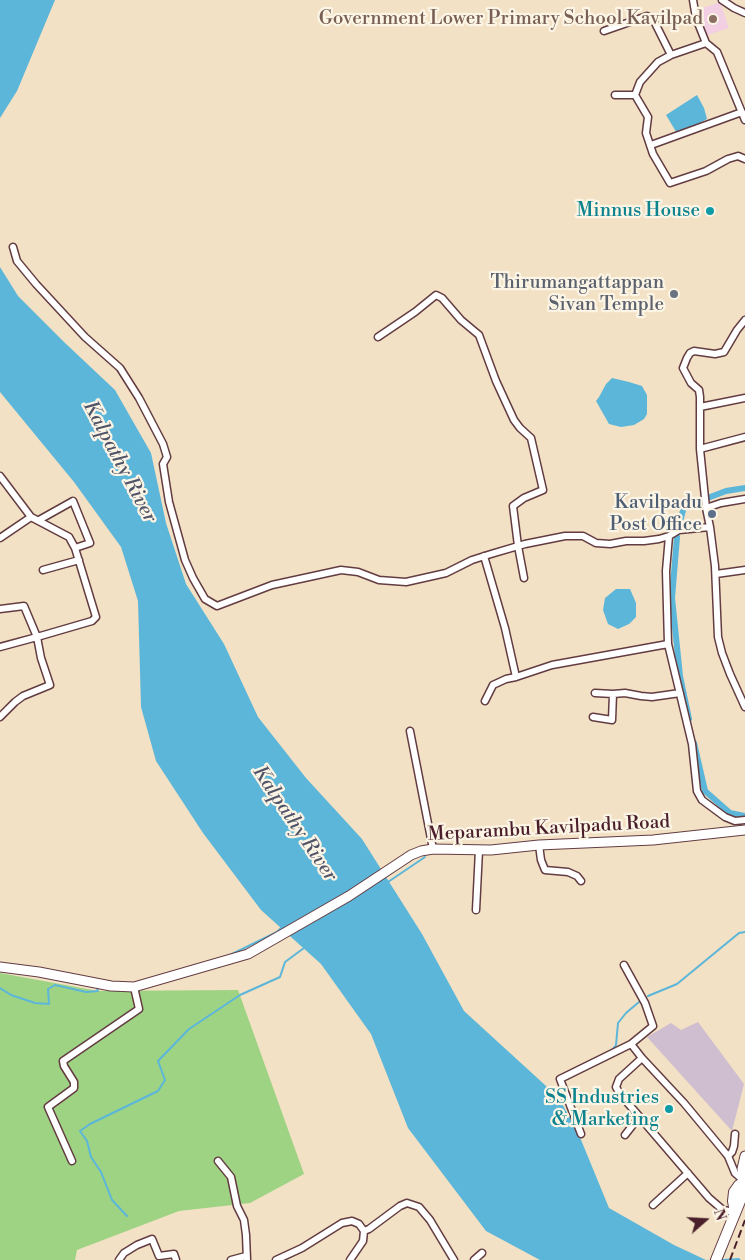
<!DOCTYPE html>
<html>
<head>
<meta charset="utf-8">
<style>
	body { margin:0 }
	#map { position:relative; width:745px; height:1260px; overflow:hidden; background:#f2e1c4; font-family:"Libre Bodoni",serif }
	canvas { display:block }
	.north { position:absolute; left:680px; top:1195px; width:50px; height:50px; -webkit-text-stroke:4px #fcf5e5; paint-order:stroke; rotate:71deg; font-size:14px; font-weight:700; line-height:20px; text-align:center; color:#4a1f2b }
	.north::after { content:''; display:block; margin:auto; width:18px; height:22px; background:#4a1f2b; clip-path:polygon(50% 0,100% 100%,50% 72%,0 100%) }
</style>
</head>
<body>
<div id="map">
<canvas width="745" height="1260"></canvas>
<div class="north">N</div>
</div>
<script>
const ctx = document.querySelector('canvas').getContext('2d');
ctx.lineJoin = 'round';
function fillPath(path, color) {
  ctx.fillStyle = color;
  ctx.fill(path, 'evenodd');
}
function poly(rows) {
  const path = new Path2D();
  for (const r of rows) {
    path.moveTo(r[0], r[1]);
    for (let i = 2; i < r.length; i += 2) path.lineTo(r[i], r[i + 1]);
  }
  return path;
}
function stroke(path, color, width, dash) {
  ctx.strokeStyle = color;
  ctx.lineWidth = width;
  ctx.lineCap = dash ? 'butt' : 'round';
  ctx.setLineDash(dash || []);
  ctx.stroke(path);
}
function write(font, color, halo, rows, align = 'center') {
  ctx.font = font + ' "Libre Bodoni",serif';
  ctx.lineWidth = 4.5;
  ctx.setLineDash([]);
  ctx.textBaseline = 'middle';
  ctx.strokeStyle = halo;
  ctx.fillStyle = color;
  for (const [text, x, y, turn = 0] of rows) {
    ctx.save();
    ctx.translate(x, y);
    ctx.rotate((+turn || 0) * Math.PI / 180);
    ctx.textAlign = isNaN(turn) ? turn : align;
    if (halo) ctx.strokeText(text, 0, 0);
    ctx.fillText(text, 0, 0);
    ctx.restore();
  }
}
fillPath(poly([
	[720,2,729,28,705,36,696,10]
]), '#f2cfe2');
fillPath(poly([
	[698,1022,744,1084,732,1131,647,1037,671,1023,681,1030]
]), '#cfbdd0');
fillPath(poly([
	[0,973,98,991,238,990,304,1174,250,1203,179,1211,77,1250,75,1260,0,1260]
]), '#9ed384');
fillPath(poly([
	[0,0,55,0,17,91,0,118],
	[697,95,704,108,707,119,678,135,666,115],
	[0,267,18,296,64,342,115,390,151,453,166,523,186,584,224,644,258,717,306,778,362,839,422,934,464,1011,545,1085,561,1102,577,1130,609,1208,674,1245,706,1260,739,1258,741,1260,540,1260,486,1231,408,1128,371,1034,321,964,261,910,203,833,156,761,141,707,138,601,121,547,74,482,0,392],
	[612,378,629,382,642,386,647,395,647,414,644,419,634,425,621,427,609,424,596,401,599,397,606,384],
	[616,589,630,589,636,603,636,617,629,624,618,629,608,624,603,610,605,598]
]), '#5cb6d9');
stroke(poly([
	[388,882,425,857],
	[230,955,277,932,283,926],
	[0,988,11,995,35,1003,49,1004,48,989,55,985,86,992,98,991,96,986],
	[648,996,677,984,739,933,745,932],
	[612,1050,616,1045,618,1023,626,1013,639,1002],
	[561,1104,563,1094],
	[127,1216,112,1200,101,1172,91,1157,87,1141,80,1131,90,1124,158,1091,165,1080,158,1061,189,1029,240,995,280,977,285,962,304,948]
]), '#5cb6d9', 2);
stroke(poly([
	[679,525,684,507,726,491,745,488],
	[677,537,672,598,680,676,689,719],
	[694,743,705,791,730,813,745,816]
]), '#5cb6d9', 6);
const street = poly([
	[693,0,696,18,706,43,717,52,745,120],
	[722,0,734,8,745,13],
	[604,31,647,16,653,19,671,55,658,62,640,82,635,95,648,117,646,133,653,154,670,183,706,171,728,159,738,156,745,159],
	[671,55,706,43],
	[615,95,635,95],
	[651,145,742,112],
	[13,247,17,261,36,284,85,337,120,368,139,398,163,444,167,457,163,464,169,502,185,560,193,578,205,599,217,606,272,585,341,570,358,572,379,580,406,582,446,573,472,560,491,554,525,544,565,536,583,536,596,543,610,544,626,541,644,541,659,539,669,536,666,571,668,644,692,744,697,791,702,800,725,817,735,821,745,820],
	[745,320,737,330,724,352,715,354,694,351,690,353,687,358,683,368,691,383,699,390,700,397,700,449,706,508,710,527,715,566,718,637,722,653,730,674,745,707],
	[378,337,415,312,436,295,442,298,461,320,479,335,496,381,514,420,520,428,531,438,543,490,524,498,513,506,518,546,524,578],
	[700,407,745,398],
	[700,449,745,437],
	[0,476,31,517,69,537,75,548,96,617,92,621,37,637,41,658,50,685,23,696,15,702,0,717],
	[706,508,721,503,745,499],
	[39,520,73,501,90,543,75,548],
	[669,536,679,530,710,527],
	[0,538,31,517],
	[484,556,505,628,516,677,506,679,493,685,485,701],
	[43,570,79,560],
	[716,574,745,570],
	[0,609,24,606,37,637,0,647],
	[516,677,552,665,668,644],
	[595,693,613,694],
	[593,717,612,720,613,694,625,693,641,696,652,697,680,693],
	[410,731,433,849],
	[539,845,541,860,545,870,568,872,577,876,581,881],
	[476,910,479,850],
	[624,965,645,1003,653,1026,631,1044,642,1058,684,1103,723,1150,728,1156,735,1173,745,1182],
	[642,1058,619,1079,616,1087,620,1094,709,1198,723,1210,735,1212],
	[581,1134,560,1079,631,1044],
	[625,1135,639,1117],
	[728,1156,732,1152,734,1146,735,1134],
	[72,1161,48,1107,74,1088,74,1082,64,1066,63,1061,139,1009,134,987],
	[218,1161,231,1177,237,1206,244,1220,246,1235,247,1260],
	[653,1205,688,1173],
	[119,1260,124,1253,137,1245,152,1239,159,1256,174,1254,176,1260],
	[231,1260,246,1256],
	[276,1260,302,1248,342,1223,352,1221,359,1224,364,1231,369,1229,400,1206,407,1203,419,1207,430,1220,454,1260],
	[350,1260,363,1241,364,1231],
	[474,1260,482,1253]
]);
const secondary = poly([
	[0,967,39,972,111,986,134,987,248,954,349,896,411,855,421,851,433,849,491,850,539,845,653,840,745,830],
	[745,1156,742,1169,745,1182]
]);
const primary = poly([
	[735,1212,733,1201,734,1192,739,1185,745,1182],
	[716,1260,745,1189]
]);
stroke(street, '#633c42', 9);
stroke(secondary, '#633c42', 11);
stroke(primary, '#633c42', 12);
stroke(street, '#fff', 6);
stroke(secondary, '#fff', 9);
stroke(primary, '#fff', 10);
stroke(poly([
	[730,1260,745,1220]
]), '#4a1f2b', 2, [8, 4]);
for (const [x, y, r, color] of [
	[713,19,5,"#8d6e63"],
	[710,211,5,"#0f9aa8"],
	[674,294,5,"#6b7280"],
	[712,514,5,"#5c6f8a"],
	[669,1109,5,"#0f9aa8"]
]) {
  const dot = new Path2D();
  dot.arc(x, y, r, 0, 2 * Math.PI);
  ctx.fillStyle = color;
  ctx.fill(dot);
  stroke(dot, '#fcf5e5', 2);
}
write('19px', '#785e54', '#fcf5e5', [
	["Government Lower Primary School Kavilpad",703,19]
], 'right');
write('19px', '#0d838f', '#fcf5e5', [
	["Minnus House",700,211],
	["SS Industries",659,1098],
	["& Marketing",659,1120]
], 'right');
write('19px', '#5b616d', '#fcf5e5', [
	["Thirumangattappan",664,283],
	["Sivan Temple",664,305]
], 'right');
write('19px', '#4e5e75', '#fcf5e5', [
	["Kavilpadu",702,503],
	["Post Office",702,525]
], 'right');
write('19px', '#4a1f2b', '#fcf5e5', [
	["Meparambu Kavilpadu Road",549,829,-3]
]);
write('italic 20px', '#505468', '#fcf5e5', [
	["Kalpathy River",119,462,62],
	["Kalpathy River",294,824,56]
]);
</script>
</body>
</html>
